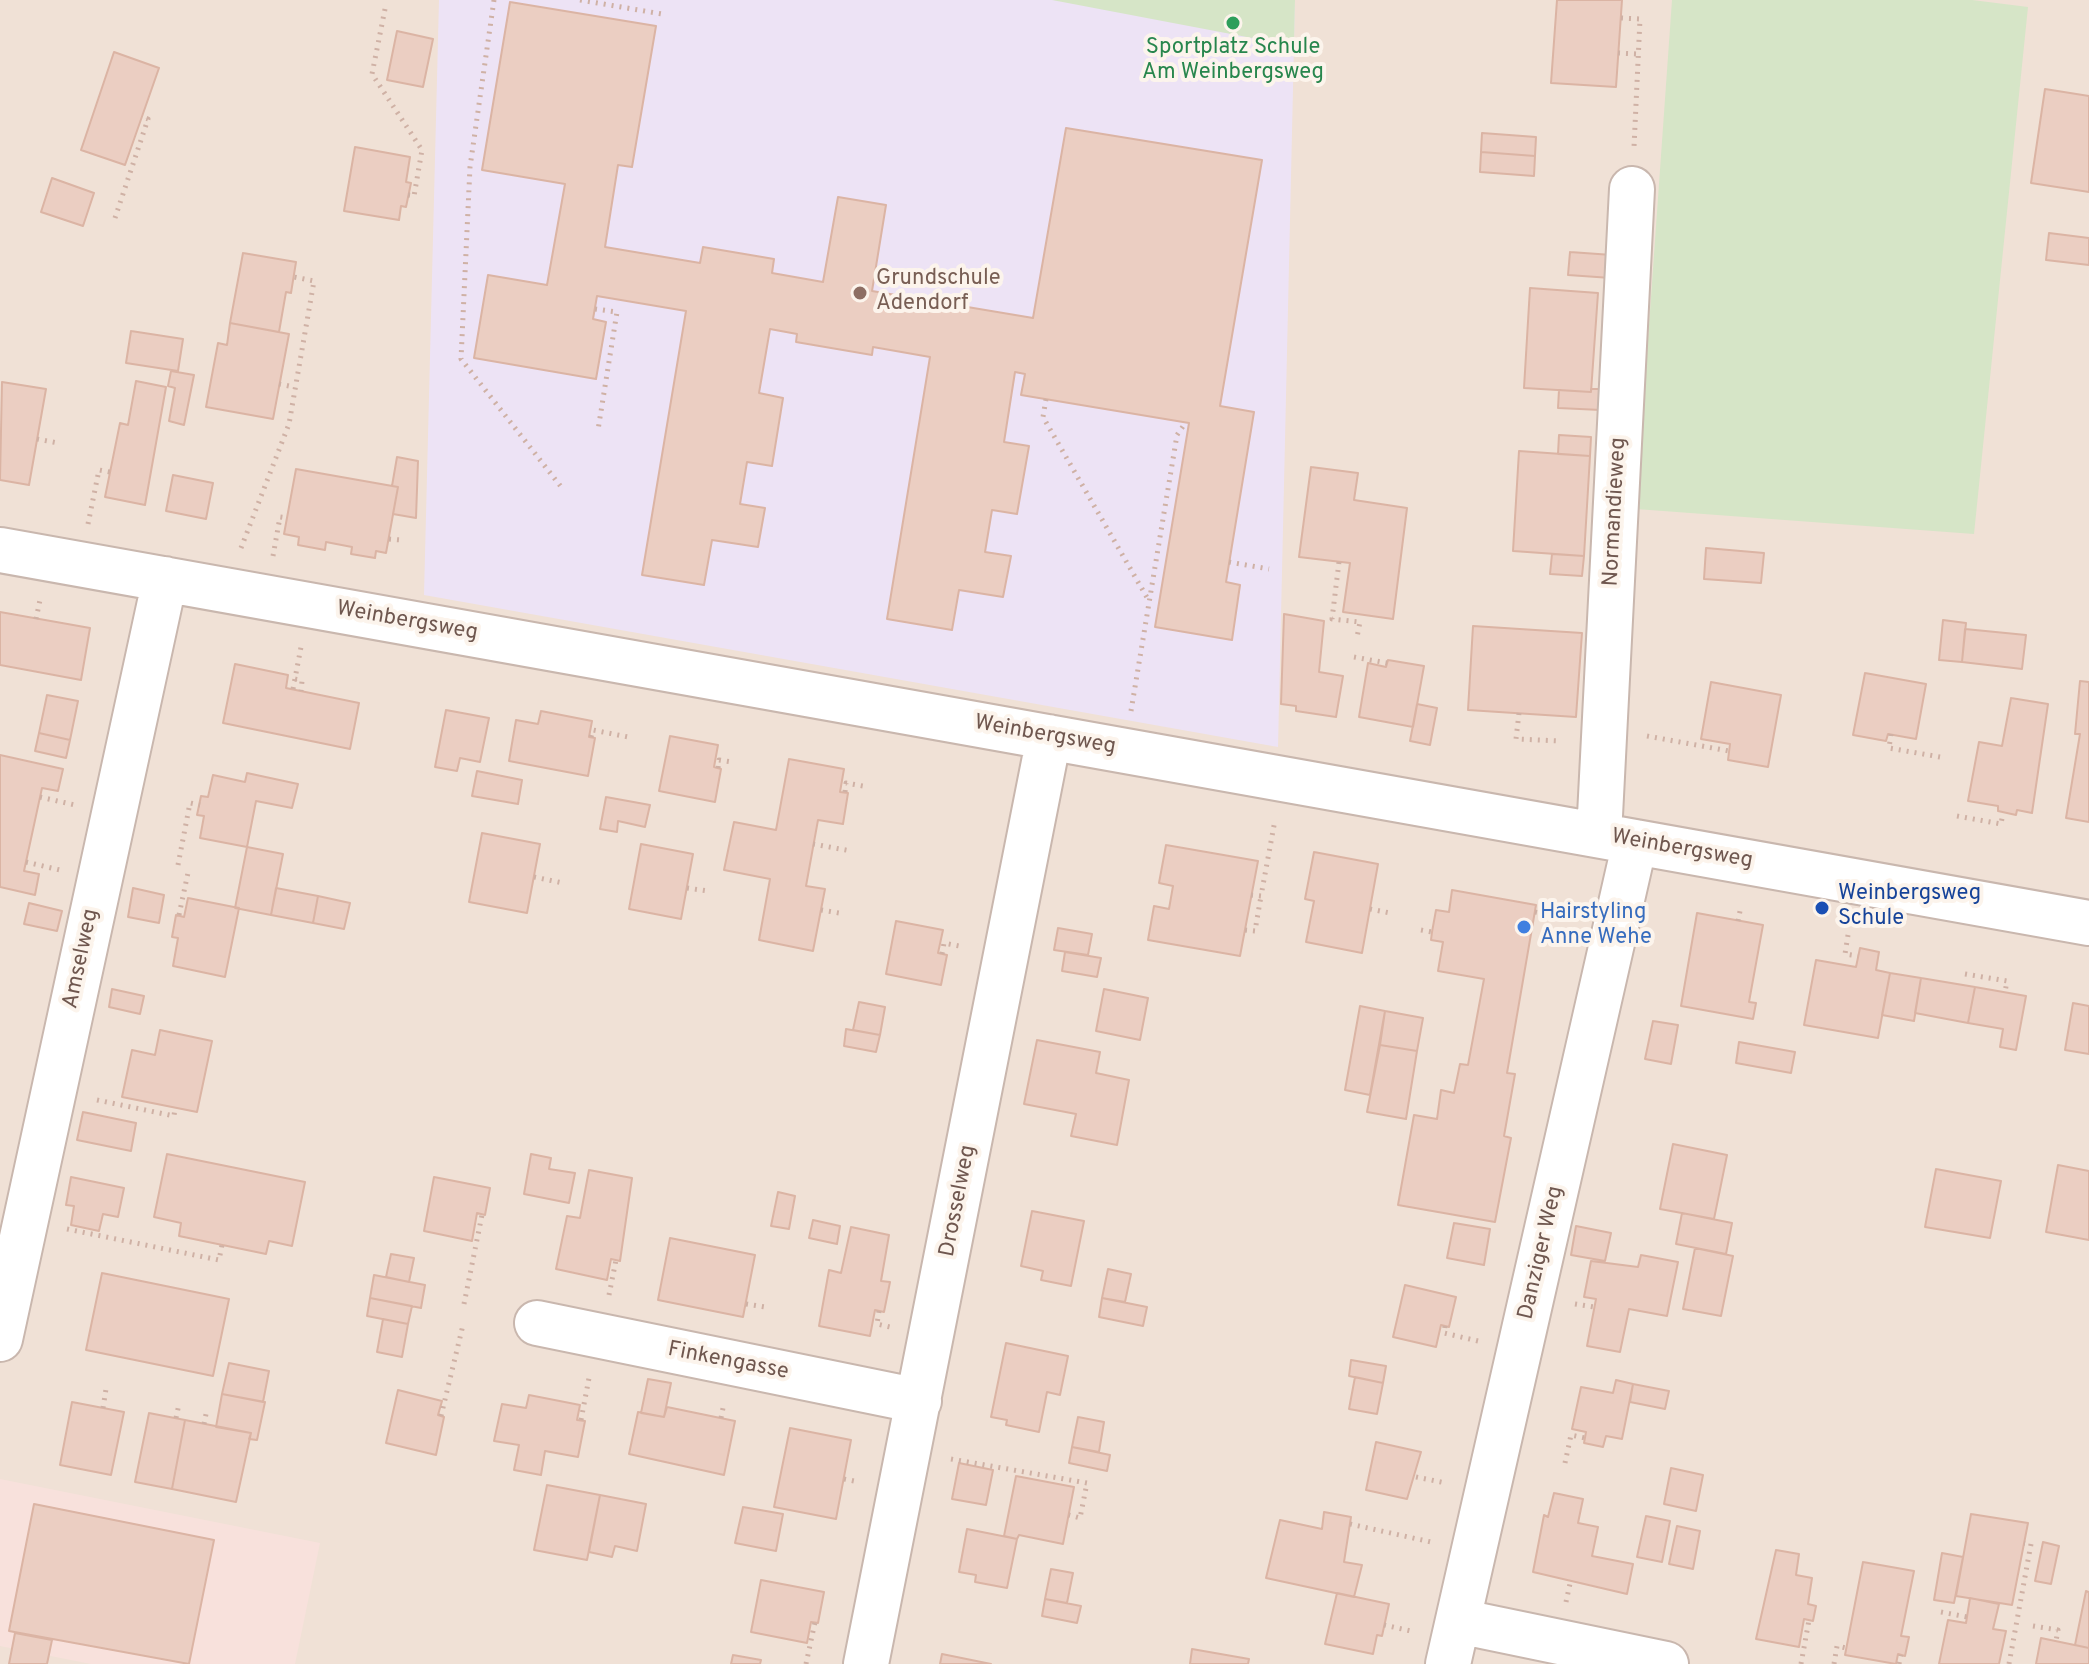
<!DOCTYPE html>
<html>
<head>
<meta charset="utf-8">
<style>
	body { margin:0 }
	canvas { display:block; background:#f9f0e6 }
</style>
</head>
<body>
<canvas width="2089" height="1664"></canvas>
<script>
const ctx = document.querySelector('canvas').getContext('2d');
ctx.lineJoin = 'round';
function fillPath(path, color) {
  ctx.fillStyle = color;
  ctx.fill(path, 'evenodd');
}
function poly(rows) {
  const path = new Path2D();
  for (const r of rows) {
    path.moveTo(r[0], r[1]);
    for (let i = 2; i < r.length; i += 2) path.lineTo(r[i], r[i + 1]);
  }
  return path;
}
function stroke(path, color, width, dash) {
  ctx.strokeStyle = color;
  ctx.lineWidth = width;
  ctx.lineCap = dash ? 'butt' : 'round';
  ctx.setLineDash(dash || []);
  ctx.stroke(path);
}
function write(font, color, halo, rows, align = 'center') {
  ctx.font = font + ' Overpass,sans-serif';
  ctx.lineWidth = 8;
  ctx.setLineDash([]);
  ctx.textBaseline = 'middle';
  ctx.strokeStyle = halo;
  ctx.fillStyle = color;
  for (const [text, x, y, turn = 0] of rows) {
    ctx.save();
    ctx.translate(x, y);
    ctx.rotate((+turn || 0) * Math.PI / 180);
    ctx.textAlign = isNaN(turn) ? turn : align;
    if (halo) ctx.strokeText(text, 0, 0);
    ctx.fillText(text, 0, 0);
    ctx.restore();
  }
}
fillPath(poly([
	[0,0,2089,0,2089,1664,0,1664]
]), '#f0e1d6');
fillPath(poly([
	[0,1479,320,1543,295,1664,91,1664,0,1646]
]), '#f8e1dc');
fillPath(poly([
	[439,0,1295,0,1278,747,424,595]
]), '#ede3f5');
fillPath(poly([
	[1052,0,1295,0,1294,46],
	[1672,0,1972,0,2028,7,1974,534,1636,509]
]), '#d6e5c7');
const building = poly([
	[1557,0,1622,0,1616,87,1551,83,1557,0],
	[510,2,656,26,632,167,618,165,605,247,700,263,703,247,774,259,772,273,823,282,838,197,886,205,872,291,1033,318,1066,128,1262,160,1220,406,1254,412,1226,582,1240,585,1232,640,1155,627,1189,423,1021,395,1025,374,1015,372,1004,442,1029,446,1017,514,992,510,985,552,1011,556,1003,597,959,590,952,630,887,619,930,357,873,347,872,355,796,342,797,334,770,329,759,393,783,398,772,466,747,462,740,504,765,508,758,547,712,540,704,585,642,575,686,311,597,296,593,319,606,322,596,379,474,358,488,275,547,285,565,184,482,170,510,2],
	[397,31,433,39,423,87,387,80,397,31],
	[114,52,159,68,125,165,81,150,114,52],
	[2045,89,2089,96,2089,192,2031,183,2045,89],
	[1482,133,1536,137,1535,156,1481,152,1482,133],
	[355,147,410,157,406,182,411,183,406,207,401,206,399,220,344,211,355,147],
	[1481,152,1535,156,1534,176,1480,172,1481,152],
	[52,178,94,193,83,226,41,212,52,178],
	[2049,233,2089,238,2089,265,2046,260,2049,233],
	[1570,252,1612,255,1611,278,1568,275,1570,252],
	[243,253,296,262,291,293,286,292,279,332,230,323,243,253],
	[1530,288,1598,293,1591,392,1524,388,1530,288],
	[230,323,289,334,273,419,206,407,218,343,227,345,230,323],
	[131,331,183,339,178,371,126,363,131,331],
	[171,371,194,375,184,425,169,421,175,388,168,386,171,371],
	[136,381,166,387,145,505,105,497,120,423,128,425,136,381],
	[2,382,46,389,29,485,0,480,2,382],
	[1591,389,1603,389,1601,410,1558,408,1559,390,1591,392,1591,389],
	[1559,435,1591,437,1590,456,1558,454,1559,435],
	[1519,451,1590,456,1584,556,1513,551,1519,451],
	[397,457,418,461,416,518,393,514,398,487,392,486,397,457],
	[1311,467,1358,473,1354,500,1407,508,1393,619,1343,612,1350,563,1299,557,1311,467],
	[296,469,398,487,386,553,376,551,375,558,351,554,352,547,326,542,325,550,298,545,299,537,284,534,296,469],
	[173,475,213,483,206,519,166,511,173,475],
	[1706,548,1764,553,1761,583,1704,579,1706,548],
	[1552,554,1584,556,1582,576,1550,574,1552,554],
	[0,612,90,628,81,680,0,665,0,612],
	[1284,614,1324,621,1319,672,1343,676,1336,717,1296,711,1296,706,1281,704,1284,614],
	[1943,620,1966,623,1962,662,1939,660,1943,620],
	[1473,626,1582,633,1576,717,1468,710,1473,626],
	[1965,629,2026,635,2022,669,1962,662,1965,629],
	[1388,660,1424,666,1413,727,1359,717,1368,663,1386,667,1388,660],
	[235,664,288,675,286,688,359,703,350,749,223,723,235,664],
	[1865,673,1926,684,1916,739,1888,734,1886,741,1853,735,1865,673],
	[2080,681,2089,682,2089,822,2066,818,2080,734,2075,734,2080,681],
	[1711,682,1781,695,1768,767,1728,760,1730,744,1701,739,1711,682],
	[47,695,78,701,70,740,39,733,47,695],
	[2011,698,2048,704,2032,813,2017,810,2016,815,1998,811,1998,806,1968,801,1979,742,2002,746,2011,698],
	[1417,704,1437,708,1430,745,1410,741,1417,704],
	[446,710,489,718,480,762,460,758,457,771,435,767,446,710],
	[541,711,592,721,589,737,595,738,588,776,509,761,516,720,538,724,541,711],
	[39,733,70,740,66,758,35,751,39,733],
	[670,736,718,745,714,767,721,769,715,802,659,791,670,736],
	[0,755,63,769,58,791,42,788,24,871,39,874,35,895,0,887,0,755],
	[789,759,844,769,840,792,848,793,843,824,818,820,806,886,825,889,813,951,759,940,770,879,724,870,734,822,776,830,789,759],
	[477,771,522,780,518,804,472,796,477,771],
	[247,773,298,784,292,808,256,801,247,847,200,838,204,816,197,815,201,796,208,797,213,775,245,782,247,773],
	[606,797,650,805,645,827,618,821,617,832,600,829,606,797],
	[482,833,540,844,527,913,469,902,482,833],
	[641,844,693,854,681,919,629,909,641,844],
	[1166,845,1258,861,1240,956,1148,940,1154,906,1169,909,1173,886,1159,883,1166,845],
	[247,847,283,854,271,915,235,908,247,847],
	[1314,852,1378,864,1362,953,1306,942,1314,901,1305,899,1314,852],
	[133,888,164,895,159,923,128,917,133,888],
	[276,888,318,896,313,923,271,915,276,888],
	[1452,890,1536,905,1507,1073,1515,1074,1504,1136,1511,1138,1495,1222,1398,1205,1414,1115,1437,1119,1441,1090,1454,1093,1460,1064,1468,1065,1484,979,1438,971,1443,942,1431,940,1432,932,1436,910,1449,912,1452,890],
	[318,896,350,903,344,929,313,923,318,896],
	[188,898,239,908,225,977,173,966,178,938,172,937,176,915,184,917,188,898],
	[29,903,62,911,57,931,24,924,29,903],
	[1697,913,1763,925,1749,1002,1756,1003,1753,1019,1681,1006,1697,913],
	[896,921,943,930,938,953,947,955,941,985,886,974,896,921],
	[1058,928,1092,934,1088,955,1054,950,1058,928],
	[1860,948,1879,952,1876,970,1890,973,1878,1038,1804,1025,1816,960,1856,967,1860,948],
	[1065,952,1101,958,1097,977,1062,971,1065,952],
	[1890,973,1921,978,1914,1021,1882,1015,1890,973],
	[1921,978,1975,987,1968,1023,1915,1013,1921,978],
	[1975,987,2026,996,2016,1050,2000,1047,2003,1029,1968,1023,1975,987],
	[112,989,144,996,140,1014,109,1007,112,989],
	[1104,989,1148,998,1140,1040,1096,1031,1104,989],
	[859,1002,885,1007,880,1035,853,1030,859,1002],
	[2073,1003,2089,1006,2089,1054,2065,1050,2073,1003],
	[1360,1006,1385,1011,1370,1095,1345,1090,1360,1006],
	[1385,1011,1423,1018,1417,1051,1380,1045,1385,1011],
	[1653,1021,1678,1025,1671,1064,1645,1059,1653,1021],
	[846,1029,880,1035,876,1052,844,1046,846,1029],
	[160,1030,212,1041,197,1112,122,1097,132,1050,155,1055,160,1030],
	[1037,1040,1100,1052,1096,1073,1129,1080,1117,1145,1071,1136,1076,1114,1024,1104,1037,1040],
	[1739,1042,1795,1052,1791,1073,1736,1063,1739,1042],
	[1380,1045,1417,1051,1406,1119,1367,1112,1380,1045],
	[83,1112,136,1123,131,1151,77,1140,83,1112],
	[1673,1144,1727,1155,1714,1219,1660,1209,1673,1144],
	[167,1154,305,1182,292,1246,269,1241,266,1254,179,1236,181,1223,154,1217,167,1154],
	[531,1154,551,1158,549,1169,575,1173,569,1203,524,1194,531,1154],
	[2058,1165,2089,1171,2089,1240,2046,1232,2058,1165],
	[1936,1169,2001,1181,1990,1238,1925,1227,1936,1169],
	[589,1170,632,1178,620,1261,611,1259,607,1280,556,1269,567,1216,580,1218,589,1170],
	[71,1177,124,1188,118,1217,103,1214,99,1231,71,1225,74,1206,66,1205,71,1177],
	[434,1177,490,1188,485,1215,477,1213,472,1241,424,1231,434,1177],
	[778,1192,795,1196,789,1229,771,1226,778,1192],
	[1032,1211,1084,1221,1071,1286,1041,1280,1043,1271,1021,1266,1032,1211],
	[1682,1213,1732,1223,1726,1254,1676,1244,1682,1213],
	[813,1220,840,1226,837,1244,809,1238,813,1220],
	[1454,1223,1490,1229,1484,1265,1447,1258,1454,1223],
	[1576,1226,1611,1233,1605,1261,1571,1255,1576,1226],
	[851,1227,889,1235,881,1281,890,1282,884,1312,875,1310,870,1336,819,1326,829,1270,841,1273,851,1227],
	[670,1238,755,1255,743,1317,658,1300,670,1238],
	[1695,1248,1733,1256,1721,1316,1683,1309,1695,1248],
	[391,1254,414,1258,409,1282,386,1277,391,1254],
	[1641,1255,1678,1262,1667,1316,1629,1309,1620,1352,1587,1346,1596,1299,1584,1297,1591,1261,1638,1267,1641,1255],
	[1108,1269,1131,1274,1125,1302,1102,1298,1108,1269],
	[102,1273,229,1299,213,1376,86,1350,102,1273],
	[374,1275,425,1285,421,1308,370,1298,374,1275],
	[1405,1285,1456,1297,1449,1327,1441,1325,1436,1347,1393,1337,1405,1285],
	[370,1298,412,1306,408,1324,367,1316,370,1298],
	[1102,1298,1147,1307,1143,1326,1099,1317,1102,1298],
	[383,1319,408,1324,402,1357,377,1352,383,1319],
	[1006,1343,1068,1356,1060,1395,1047,1392,1039,1432,1006,1425,1007,1420,991,1417,1006,1343],
	[1351,1360,1386,1366,1383,1383,1349,1376,1351,1360],
	[229,1363,269,1371,263,1402,222,1394,229,1363],
	[1355,1377,1383,1383,1377,1414,1349,1409,1355,1377],
	[648,1379,671,1383,664,1417,641,1413,648,1379],
	[1616,1380,1633,1384,1622,1439,1606,1436,1603,1447,1584,1443,1586,1432,1572,1429,1581,1387,1613,1393,1616,1380],
	[1633,1384,1669,1391,1665,1409,1630,1402,1633,1384],
	[398,1390,442,1401,438,1415,444,1417,436,1455,386,1443,398,1390],
	[222,1394,265,1402,257,1440,249,1439,251,1433,216,1427,222,1394],
	[529,1395,580,1405,577,1420,585,1421,578,1457,545,1451,541,1475,514,1470,519,1445,494,1441,502,1404,526,1408,529,1395],
	[72,1402,124,1412,111,1475,60,1465,72,1402],
	[667,1407,735,1421,724,1475,629,1454,638,1412,664,1417,667,1407],
	[149,1413,185,1420,172,1489,135,1482,149,1413],
	[1078,1417,1104,1422,1099,1452,1072,1447,1078,1417],
	[185,1420,251,1433,236,1502,172,1489,185,1420],
	[790,1428,851,1440,836,1519,774,1507,790,1428],
	[1376,1442,1421,1452,1407,1499,1366,1490,1376,1442],
	[1072,1447,1110,1455,1107,1471,1069,1463,1072,1447],
	[959,1463,993,1470,986,1505,952,1499,959,1463],
	[1671,1468,1703,1475,1696,1511,1664,1504,1671,1468],
	[1016,1476,1074,1487,1063,1544,1019,1535,1017,1539,1004,1536,1016,1476],
	[547,1485,600,1495,587,1560,534,1550,547,1485],
	[1554,1493,1583,1499,1578,1523,1598,1527,1592,1556,1633,1564,1627,1594,1533,1572,1544,1515,1548,1517,1554,1493],
	[600,1495,646,1504,637,1551,615,1546,612,1557,589,1552,600,1495],
	[34,1504,214,1540,189,1664,9,1631,34,1504],
	[743,1507,783,1514,776,1551,735,1543,743,1507],
	[1324,1512,1351,1517,1344,1562,1362,1565,1354,1597,1266,1578,1280,1520,1322,1529,1324,1512],
	[1971,1514,2028,1523,2012,1605,1956,1596,1971,1514],
	[1646,1516,1670,1521,1662,1562,1637,1557,1646,1516],
	[1677,1526,1700,1531,1693,1569,1669,1564,1677,1526],
	[967,1529,1017,1539,1007,1588,975,1582,976,1575,959,1572,967,1529],
	[2043,1542,2059,1546,2051,1584,2035,1581,2043,1542],
	[1776,1550,1799,1554,1796,1575,1812,1578,1808,1604,1816,1606,1813,1621,1804,1619,1799,1647,1756,1639,1776,1550],
	[1942,1553,1963,1557,1954,1603,1934,1600,1942,1553],
	[1863,1562,1914,1571,1901,1636,1909,1637,1905,1656,1898,1654,1896,1664,1845,1655,1863,1562],
	[1051,1569,1073,1573,1067,1603,1045,1599,1051,1569],
	[761,1580,824,1592,818,1623,811,1622,807,1643,751,1632,761,1580],
	[2086,1591,2089,1592,2089,1648,2075,1645,2086,1591],
	[1337,1593,1389,1604,1382,1636,1377,1635,1373,1654,1325,1644,1337,1593],
	[1970,1598,1999,1604,1993,1629,2006,1631,1999,1664,1939,1664,1948,1620,1966,1623,1970,1598],
	[1045,1599,1081,1606,1077,1623,1042,1616,1045,1599],
	[15,1633,52,1640,47,1664,9,1664,15,1633],
	[2041,1638,2089,1648,2089,1664,2036,1664,2041,1638],
	[1192,1649,1249,1659,1248,1664,1190,1664,1192,1649],
	[942,1654,991,1664,940,1664,942,1654],
	[733,1655,761,1660,760,1664,731,1664,733,1655]
]);
fillPath(building, '#ebcec2');
stroke(building, '#dbb4a4', 2);
const minor = poly([
	[0,550,2089,923],
	[1599,835,1632,189],
	[537,1323,919,1401],
	[0,1339,165,579],
	[1458,1621,1666,1664],
	[866,1664,1049,737],
	[1448,1664,1635,842]
]);
stroke(minor, '#c9b7ae', 48);
stroke(poly([
	[494,0,470,167,461,359,562,488],
	[580,0,662,14],
	[385,9,372,74,422,150,414,196,408,195],
	[1621,18,1640,19,1634,147],
	[1618,53,1638,54],
	[115,218,148,119,142,117],
	[595,309,617,312,598,430],
	[279,384,294,387],
	[1046,399,1043,417,1149,601],
	[37,439,58,443],
	[88,524,99,470,110,472],
	[389,539,401,540],
	[241,548,289,424,314,281,294,277],
	[273,556,280,517,287,518],
	[1229,562,1269,569],
	[1339,562,1332,619,1360,622,1357,637],
	[36,619,40,600],
	[1354,657,1387,663],
	[295,679,302,681,301,691],
	[293,689,301,647],
	[1131,711,1177,435,1186,422],
	[1519,713,1516,739,1561,741],
	[1891,734,1889,748,1940,757],
	[1647,736,1729,751],
	[591,737,593,730,628,737],
	[718,768,719,760,732,762],
	[845,792,846,783,863,786],
	[40,797,75,805],
	[1957,816,2001,824,2003,813],
	[813,844,851,851],
	[26,862,60,870],
	[178,865,190,803,200,805],
	[534,877,563,883],
	[687,888,708,891],
	[1251,895,1261,896,1275,820],
	[1370,909,1390,913],
	[821,910,839,913],
	[1535,912,1574,919],
	[179,915,189,868],
	[1738,921,1741,906],
	[1245,930,1255,931,1261,896],
	[1421,930,1432,932],
	[1848,935,1845,954,1858,956],
	[942,954,944,943,964,947],
	[1965,974,2007,981,2005,992],
	[97,1100,174,1116,175,1108],
	[67,1229,219,1260,222,1245],
	[609,1295,616,1260],
	[464,1304,482,1215],
	[746,1304,765,1307],
	[1575,1304,1594,1307],
	[879,1311,877,1324,890,1327],
	[1445,1326,1444,1333,1478,1341],
	[103,1408,106,1389],
	[441,1416,463,1325],
	[176,1418,179,1404],
	[721,1418,724,1403],
	[581,1420,589,1378],
	[204,1424,207,1409],
	[951,1459,1087,1483,1080,1518,1069,1515],
	[1565,1463,1571,1435,1585,1438],
	[1416,1477,1446,1483],
	[844,1479,854,1481,853,1486],
	[1350,1524,1431,1542],
	[1566,1602,1571,1579],
	[1941,1612,1967,1617],
	[1384,1625,1411,1631],
	[2033,1626,2058,1630,2056,1641],
	[806,1664,815,1622],
	[1801,1664,1809,1620],
	[1834,1664,1837,1646,1846,1648],
	[1899,1664,1901,1655],
	[2009,1664,2031,1544,2024,1543]
]), '#cfb1a5', 5, [2, 6]);
stroke(minor, '#fff', 44);
for (const [x, y, r, color] of [
	[1233,23,8,"#2e9e5b"],
	[860,293,8,"#8d6e63"],
	[1822,908,8,"#1a4fb4"],
	[1524,927,8,"#3f7fe0"]
]) {
  const dot = new Path2D();
  dot.arc(x, y, r, 0, 2 * Math.PI);
  ctx.fillStyle = color;
  ctx.fill(dot);
  stroke(dot, '#fcf4ec', 3);
}
write('22px', '#27864d', '#fcf4ec', [
	["Sportplatz Schule",1233,49],
	["Am Weinbergsweg",1233,74]
]);
write('22px', '#785e54', '#fcf4ec', [
	["Grundschule",876,280],
	["Adendorf",876,305]
], 'left');
write('22px', '#6f574f', '#fcf4ec', [
	["Normandieweg",1616,512,-87],
	["Weinbergsweg",407,622,10],
	["Weinbergsweg",1045,736,10],
	["Weinbergsweg",1682,850,10],
	["Amselweg",82,959,-78],
	["Drosselweg",959,1201,-79],
	["Danziger Weg",1542,1253,-77],
	["Finkengasse",728,1362,11]
]);
write('22px', '#164399', '#fcf4ec', [
	["Weinbergsweg",1838,895],
	["Schule",1838,920]
], 'left');
write('22px', '#366cbe', '#fcf4ec', [
	["Hairstyling",1540,914],
	["Anne Wehe",1540,939]
], 'left');
</script>
</body>
</html>
